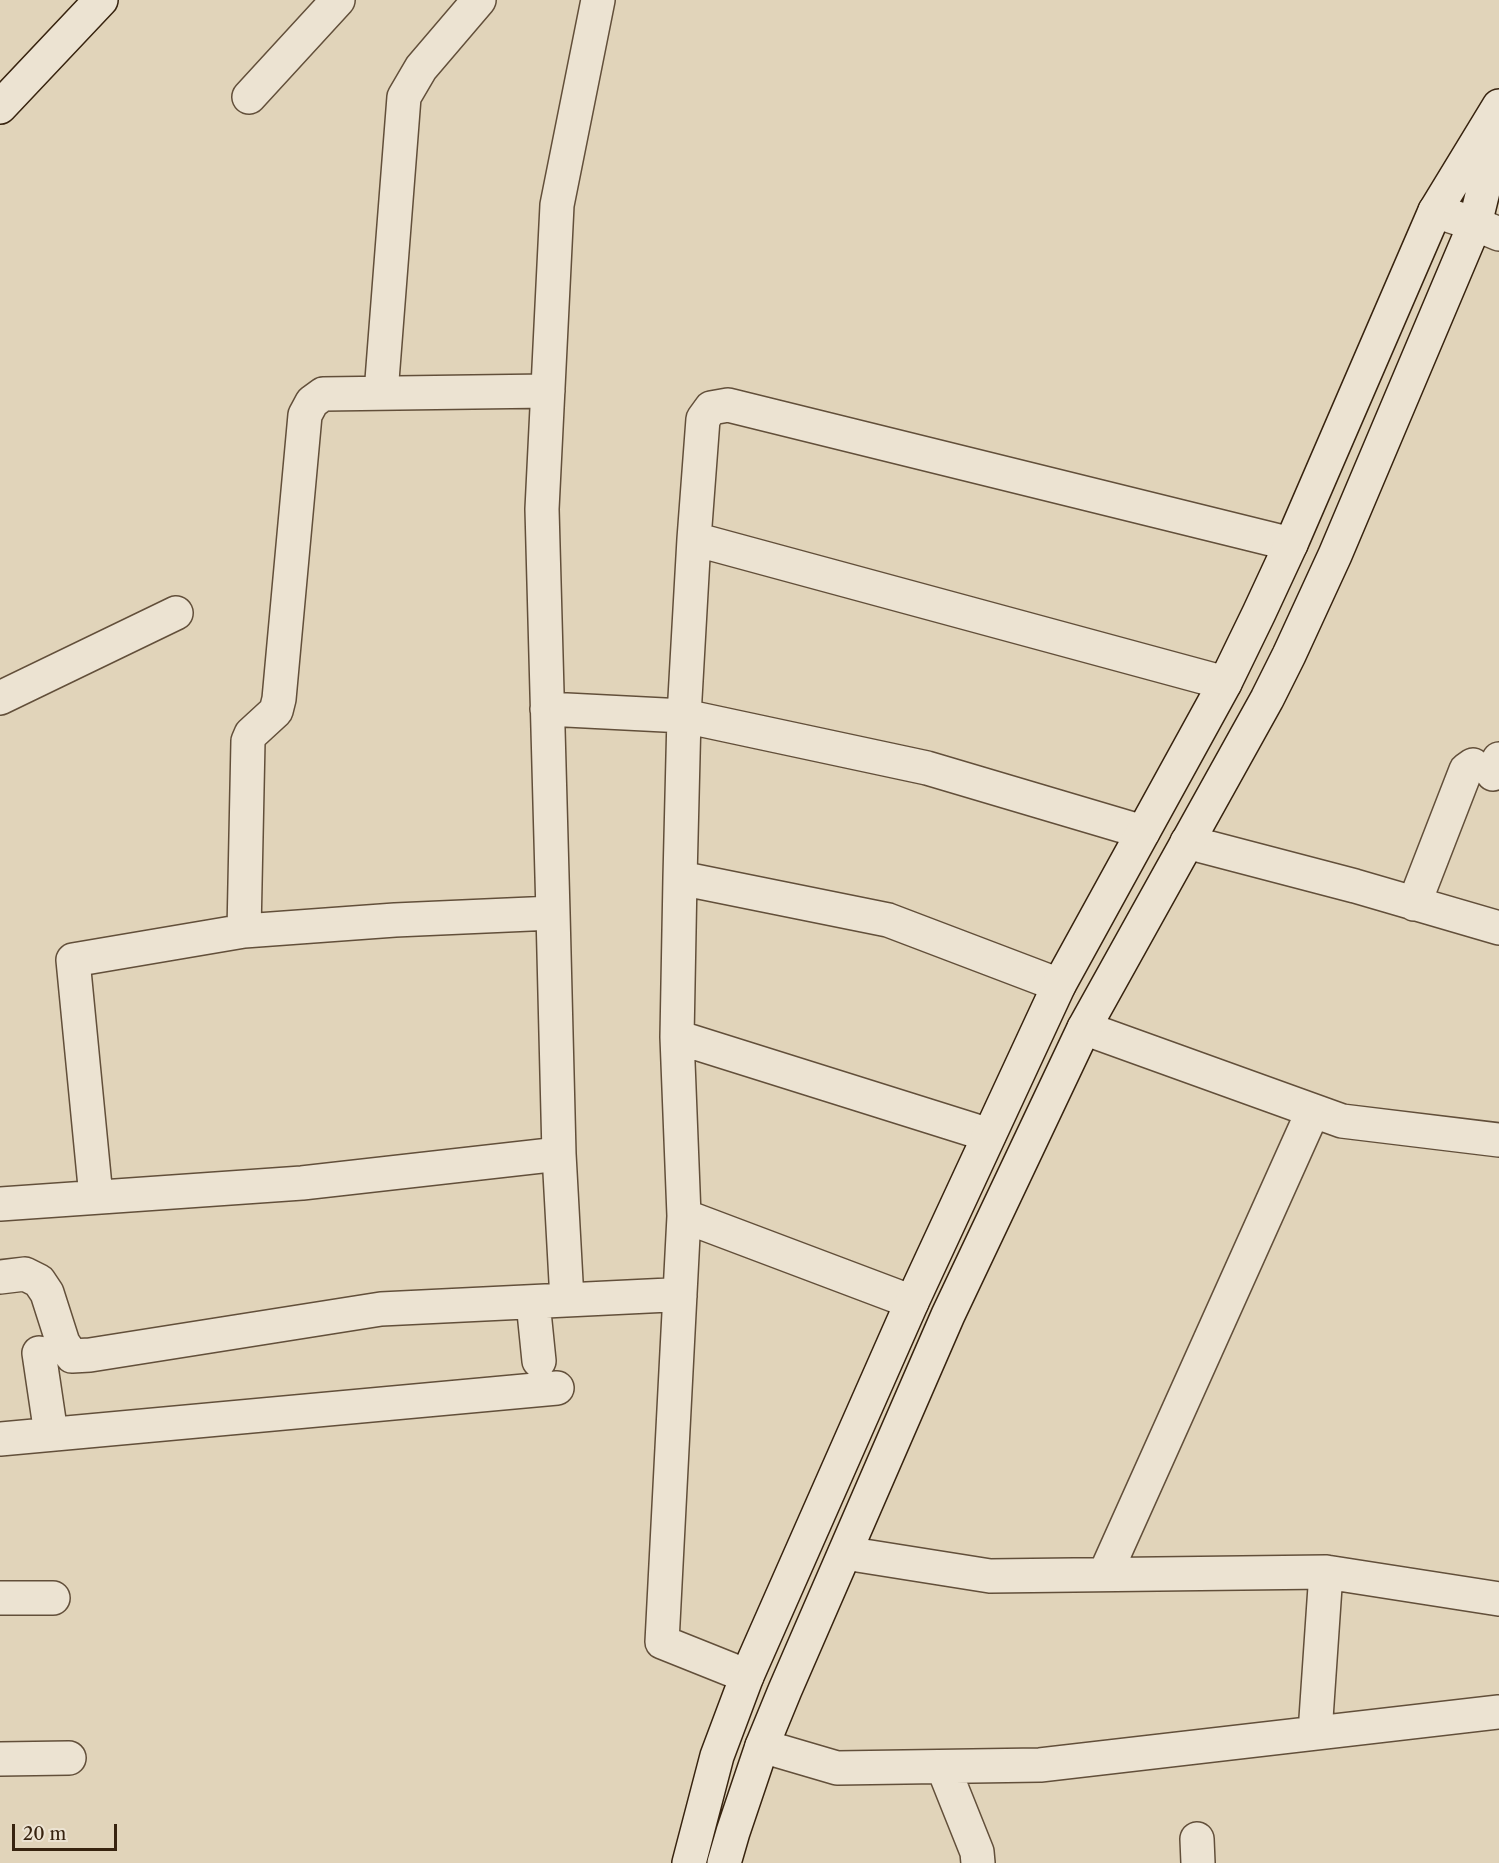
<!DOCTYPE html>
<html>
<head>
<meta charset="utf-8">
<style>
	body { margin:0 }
	#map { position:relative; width:1499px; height:1863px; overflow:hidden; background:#e1d4ba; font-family:"Libre Caslon Text",serif }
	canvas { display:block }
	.scale { position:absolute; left:12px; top:1824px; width:105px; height:27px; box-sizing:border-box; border:3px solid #37230f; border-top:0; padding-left:8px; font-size:18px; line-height:21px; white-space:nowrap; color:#37230f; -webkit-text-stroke:4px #ece3d2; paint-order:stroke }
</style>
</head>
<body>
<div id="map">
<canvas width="1499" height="1863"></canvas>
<div class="scale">20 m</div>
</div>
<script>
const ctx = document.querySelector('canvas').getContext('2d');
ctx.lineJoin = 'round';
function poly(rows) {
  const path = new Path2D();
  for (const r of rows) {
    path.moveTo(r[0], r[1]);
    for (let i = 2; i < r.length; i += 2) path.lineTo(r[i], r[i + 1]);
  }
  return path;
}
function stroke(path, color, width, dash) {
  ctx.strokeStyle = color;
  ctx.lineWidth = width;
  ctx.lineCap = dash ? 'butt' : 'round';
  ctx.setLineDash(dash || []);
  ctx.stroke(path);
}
const street = poly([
	[249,97,338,0],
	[1435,211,1475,224,1499,234],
	[381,393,404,97,421,68,479,0],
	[694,539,703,419,711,408,728,405,1291,544],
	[0,698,176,613],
	[547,709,684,716,694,539,1225,683],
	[1493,774,1499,759],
	[1187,842,1355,886,1499,928],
	[680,878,684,716,927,768,1143,832],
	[1414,904,1466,770,1473,765],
	[553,913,559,1154],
	[244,931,248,741,251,734,276,711,279,699,305,415,312,402,323,394,548,391],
	[1084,1028,1342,1121,1499,1140],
	[677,1037,680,878,888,920,1059,985],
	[96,1197,73,960,244,931,395,920,553,913,542,509,557,205,598,0],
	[0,1204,302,1183,559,1154,567,1300],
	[684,1216,662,1642,747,1676],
	[0,1277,25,1274,39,1281,47,1293,63,1343,72,1356,90,1355,381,1309,669,1295,680,1296],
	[533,1302,539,1361],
	[912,1302,684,1216,677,1037,989,1135],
	[39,1353,51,1434],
	[0,1439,557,1388],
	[845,1553,990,1576,1326,1572,1499,1599],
	[1105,1574,1313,1111],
	[0,1598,53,1598],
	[1315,1733,1326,1572],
	[762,1746,837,1768,1040,1765,1499,1712],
	[0,1759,69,1758],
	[943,1767,977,1852,978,1863],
	[1197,1839,1198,1863]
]);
const secondary = poly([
	[0,107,101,0],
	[689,1863,717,1756,747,1676,912,1302,1059,985,1225,683,1259,613,1291,544,1435,211,1499,106],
	[724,1863,733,1832,762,1746,785,1690,948,1315,1084,1028,1267,699,1289,655,1335,555,1475,224,1499,126]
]);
stroke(street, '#624f3a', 36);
stroke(secondary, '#37230f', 36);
stroke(street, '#ece3d2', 33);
stroke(secondary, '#ece3d2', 33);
</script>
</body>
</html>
